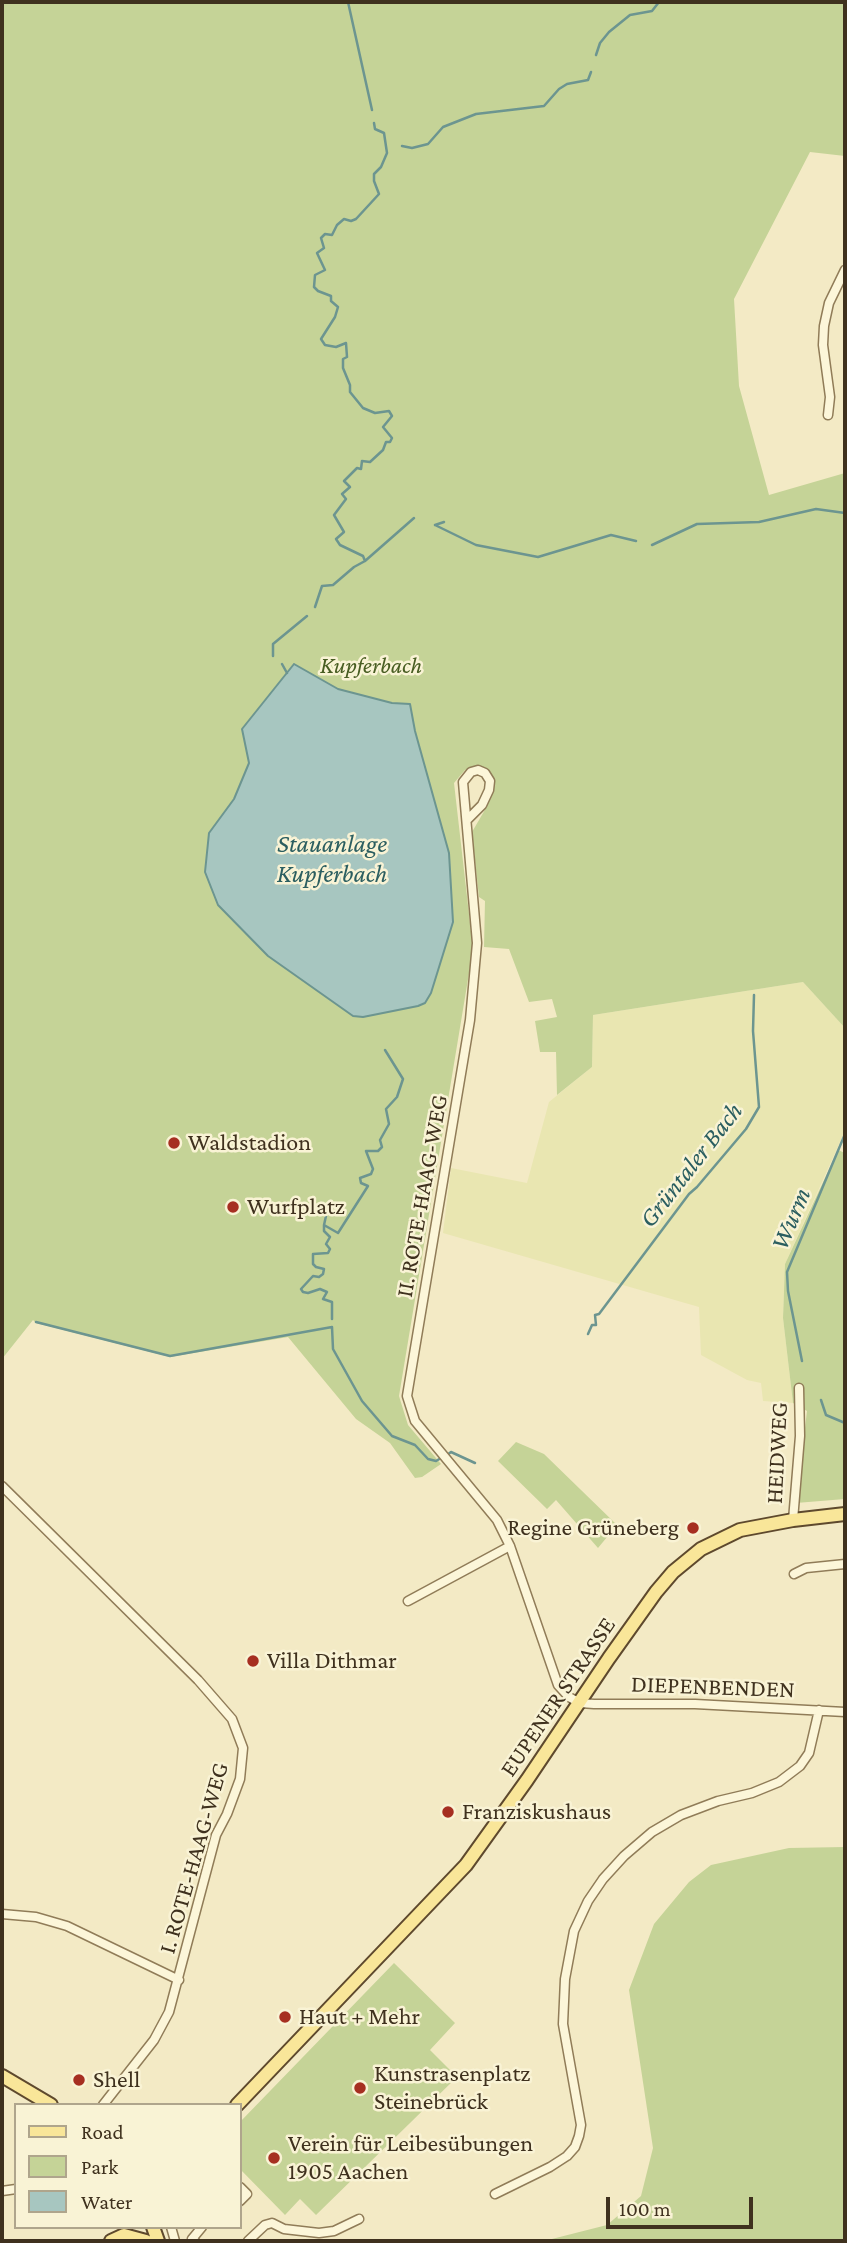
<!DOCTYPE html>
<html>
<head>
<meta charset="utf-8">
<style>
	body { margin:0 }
	#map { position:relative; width:847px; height:2243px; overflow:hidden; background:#f3eac5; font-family:"Crimson Pro",serif }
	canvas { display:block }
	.frame { position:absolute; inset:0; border:4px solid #3f311e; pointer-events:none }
	.legend { position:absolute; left:14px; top:2103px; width:228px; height:126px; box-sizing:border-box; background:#f9f3d5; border:2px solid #afa58c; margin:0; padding:9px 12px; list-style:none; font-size:21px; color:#3f311e }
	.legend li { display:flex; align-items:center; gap:14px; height:35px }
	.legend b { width:35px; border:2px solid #afa58c }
	.scale { position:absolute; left:606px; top:2197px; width:147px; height:32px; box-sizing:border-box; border:4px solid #3f311e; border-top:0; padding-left:9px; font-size:21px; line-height:24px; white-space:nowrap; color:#3f311e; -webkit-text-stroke:5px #f9f3d5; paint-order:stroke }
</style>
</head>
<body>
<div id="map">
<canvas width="847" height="2243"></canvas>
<div class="frame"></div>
<ul class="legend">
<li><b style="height:9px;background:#f9e699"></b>Road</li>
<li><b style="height:19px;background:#c5d397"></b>Park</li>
<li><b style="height:19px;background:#a7c6c0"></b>Water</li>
</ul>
<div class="scale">100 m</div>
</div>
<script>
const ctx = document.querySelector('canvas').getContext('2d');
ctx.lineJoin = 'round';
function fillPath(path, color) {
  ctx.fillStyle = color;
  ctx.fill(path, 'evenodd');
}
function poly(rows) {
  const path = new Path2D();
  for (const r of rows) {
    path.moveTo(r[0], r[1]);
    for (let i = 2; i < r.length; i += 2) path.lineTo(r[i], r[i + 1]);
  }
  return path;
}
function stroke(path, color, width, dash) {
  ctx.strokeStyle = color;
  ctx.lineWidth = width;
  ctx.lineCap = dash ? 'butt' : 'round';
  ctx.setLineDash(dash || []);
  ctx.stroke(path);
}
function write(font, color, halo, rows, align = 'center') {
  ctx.font = font + ' "Crimson Pro",serif';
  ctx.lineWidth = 5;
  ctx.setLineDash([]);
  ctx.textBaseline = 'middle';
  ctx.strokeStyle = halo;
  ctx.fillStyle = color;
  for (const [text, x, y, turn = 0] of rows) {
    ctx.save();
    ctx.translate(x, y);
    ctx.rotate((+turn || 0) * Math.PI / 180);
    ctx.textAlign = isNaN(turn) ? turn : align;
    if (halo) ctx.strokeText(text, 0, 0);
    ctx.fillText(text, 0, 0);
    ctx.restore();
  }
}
fillPath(poly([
	[803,982,845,1028,845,1131,785,1264,783,1318,793,1403,763,1401,761,1383,747,1380,701,1355,699,1307,443,1233,451,1168,527,1183,549,1102,592,1067,593,1015]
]), '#e9e6b1');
fillPath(poly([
	[2,2,845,2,845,156,810,152,734,299,739,386,769,495,845,473,845,1028,803,982,593,1015,592,1067,557,1095,556,1052,540,1052,535,1021,557,1017,552,999,529,1002,509,949,484,947,485,901,479,897,472,832,486,808,493,779,487,769,477,767,465,770,454,783,473,949,399,1396,408,1425,441,1464,422,1477,415,1478,390,1443,356,1419,288,1337,170,1357,36,1323,33,1320,2,1359],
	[294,664,338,689,392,703,410,704,415,731,449,853,453,922,431,993,425,1003,418,1006,363,1017,205,872,209,833,234,799,249,763,242,729],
	[838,1150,845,1153,845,1499,796,1503,807,1411,793,1403,783,1318,785,1264],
	[516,1442,544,1454,617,1525,598,1548,556,1500,547,1509,498,1461],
	[845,1847,845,2241,544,2241,607,2225,641,2196,653,2148,629,1990,654,1924,689,1882,711,1865,789,1848],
	[394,1963,455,2023,430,2050,457,2077,316,2215,300,2199,285,2215,240,2169,240,2122]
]), '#c5d397');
const water = poly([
	[294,664,338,689,392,703,410,704,415,731,449,853,453,922,431,993,425,1003,418,1006,363,1017,353,1016,268,956,218,905,205,872,209,833,234,799,249,763,242,729,294,664]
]);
fillPath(water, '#a7c6c0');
stroke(water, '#6c9590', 2);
stroke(poly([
	[348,2,372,110],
	[596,55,600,43,609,32,630,15,652,11,659,2],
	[402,146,412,148,428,144,443,127,476,114,544,106,559,89,567,84,588,80,591,72],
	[435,525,476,545,538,557,611,535,636,541],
	[435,525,444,522],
	[652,545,697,524,759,522,816,509,845,513],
	[365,561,363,556,340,545,336,539,344,532,334,515,346,499,342,494,350,487,344,481,357,468,361,469,362,461,370,462,383,450,386,442,390,442,392,438,383,427,392,416,389,411,375,413,363,408,350,392,350,385,343,368,343,359,347,357,346,343,336,347,325,345,321,339,335,317,338,307,331,301,331,296,318,291,314,287,315,275,325,270,317,253,324,248,321,238,325,234,332,235,337,225,344,219,351,221,356,219,379,194,374,181,374,174,381,167,387,153,384,133,375,129,374,123],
	[315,607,322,586,333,585,354,567,365,561,414,518],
	[273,656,273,644,307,616],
	[282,664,287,673],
	[324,1225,326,1216],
	[332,1319,332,1302,323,1299,327,1292,320,1289,308,1293,303,1292,301,1289,313,1276,319,1277,323,1274,324,1269,316,1267,313,1264,313,1254,328,1253,330,1249,326,1244,330,1237,324,1231,324,1225,338,1233,368,1186,361,1183,360,1178,371,1174,373,1169,366,1151,378,1151,382,1147,380,1140,389,1124,386,1109,397,1097,403,1079,385,1050],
	[36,1322,170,1356,332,1327,333,1349,362,1401,392,1436,415,1445,428,1459,436,1461,441,1458],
	[588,1334,592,1325,596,1325,595,1315,599,1314,689,1194,697,1187,746,1129,759,1107,753,1031,754,995],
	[802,1361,788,1291,787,1272,845,1134],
	[821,1400,826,1415,845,1423],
	[447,1455,451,1452,475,1463]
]), '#6c9590', 2.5);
const street = poly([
	[828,415,830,397,823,345,824,326,829,303,845,270],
	[467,820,482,805,489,790,490,781,485,773,478,770,471,772,463,782,477,943,470,1020,407,1396,415,1421,497,1520,510,1546,558,1685,569,1697,580,1703,594,1704,695,1704,845,1712],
	[2,1486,198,1680,232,1719,243,1748,240,1779,227,1814,216,1835,169,2012,154,2040,103,2105],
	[793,1520,800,1436,799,1388],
	[794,1574,806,1568,845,1564],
	[408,1601,510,1546],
	[2,1914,36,1917,67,1926,179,1980],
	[240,2187,247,2194,240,2201],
	[2,2191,16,2189],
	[495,2194,550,2167,567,2156,575,2147,579,2136,581,2125,563,2024,565,1979,574,1931,588,1901,603,1879,624,1856,652,1832,681,1815,718,1801,752,1793,779,1782,800,1766,809,1753,819,1710],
	[171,2227,175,2241],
	[195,2241,192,2239,202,2227],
	[248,2241,265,2225,272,2223,284,2229,319,2233,334,2231,359,2219]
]);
const primary = poly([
	[2,2076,51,2105],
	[237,2105,466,1865,527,1780,609,1658,656,1592,673,1572,701,1549,740,1530,793,1520,845,1514],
	[153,2227,158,2241],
	[111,2241,124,2235,146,2241]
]);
stroke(street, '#907c58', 11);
stroke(primary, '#5e492d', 16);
stroke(street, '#fcf6d9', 8);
stroke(primary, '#f9e699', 12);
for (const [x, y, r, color] of [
	[174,1143,7,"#a62f21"],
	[233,1207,7,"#a62f21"],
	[693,1528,7,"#a62f21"],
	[253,1661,7,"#a62f21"],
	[448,1812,7,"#a62f21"],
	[285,2017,7,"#a62f21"],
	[79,2080,7,"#a62f21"],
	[360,2088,7,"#a62f21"],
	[274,2158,7,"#a62f21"]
]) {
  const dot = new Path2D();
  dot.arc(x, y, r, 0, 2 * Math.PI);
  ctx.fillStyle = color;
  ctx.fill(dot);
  stroke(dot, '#f9f3d5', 2.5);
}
write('italic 24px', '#485d22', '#f9f3d5', [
	["Kupferbach",371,666]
]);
write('24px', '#3f311e', '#f9f3d5', [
	["Waldstadion",188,1143],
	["Wurfplatz",247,1207],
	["Regine Grüneberg",679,1528,"right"],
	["Villa Dithmar",267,1661],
	["Franziskushaus",462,1812],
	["Haut + Mehr",299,2017],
	["Kunstrasenplatz",374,2074],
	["Steinebrück",374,2102],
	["Shell",93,2080],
	["Verein für Leibesübungen",288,2144],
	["1905 Aachen",288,2172]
], 'left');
write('24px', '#3f311e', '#f9f3d5', [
	["II. ROTE-HAAG-WEG",422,1196,-80],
	["HEIDWEG",777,1453,-87],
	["DIEPENBENDEN",713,1687,2],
	["EUPENER STRASSE",558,1697,-56],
	["I. ROTE-HAAG-WEG",194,1858,-74]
]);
write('italic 26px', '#2b5e60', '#f9f3d5', [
	["Stauanlage",332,844],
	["Kupferbach",332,874],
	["Grüntaler Bach",691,1165,-52],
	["Wurm",791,1219,-67]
]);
</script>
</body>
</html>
